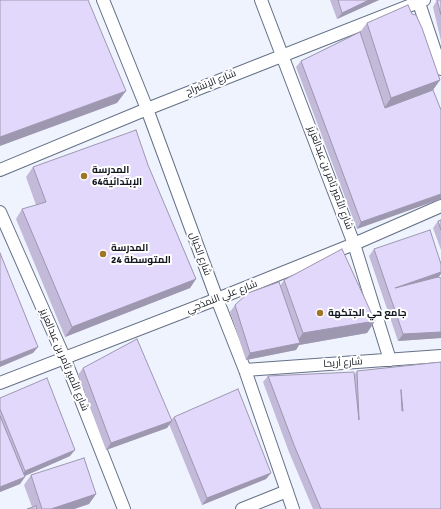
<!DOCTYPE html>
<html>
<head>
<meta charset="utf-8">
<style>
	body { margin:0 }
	canvas { display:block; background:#eef3fe }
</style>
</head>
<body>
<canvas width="441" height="509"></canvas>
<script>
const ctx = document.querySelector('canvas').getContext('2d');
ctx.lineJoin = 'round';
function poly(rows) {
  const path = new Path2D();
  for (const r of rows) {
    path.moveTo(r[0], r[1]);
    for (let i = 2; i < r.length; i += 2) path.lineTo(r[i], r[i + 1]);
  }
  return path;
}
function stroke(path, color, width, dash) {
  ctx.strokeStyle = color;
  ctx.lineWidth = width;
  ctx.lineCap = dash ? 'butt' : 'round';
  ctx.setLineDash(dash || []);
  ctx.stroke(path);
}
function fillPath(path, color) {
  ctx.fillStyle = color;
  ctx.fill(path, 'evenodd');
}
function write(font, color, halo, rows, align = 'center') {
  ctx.font = font + ' Signika,Cairo,sans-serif';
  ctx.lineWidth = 4;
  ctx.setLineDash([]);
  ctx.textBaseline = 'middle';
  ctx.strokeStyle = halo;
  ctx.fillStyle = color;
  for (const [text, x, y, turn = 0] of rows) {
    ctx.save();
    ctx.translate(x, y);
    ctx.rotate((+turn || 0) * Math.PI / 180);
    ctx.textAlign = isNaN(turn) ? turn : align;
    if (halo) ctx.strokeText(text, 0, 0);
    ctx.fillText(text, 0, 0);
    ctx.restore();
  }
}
const minor = poly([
	[103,0,147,109,217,299,245,370,293,509],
	[261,0,354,244,390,360],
	[418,0,441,69],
	[0,170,147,109,424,0],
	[0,212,64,357,124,509],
	[245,370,441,356],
	[0,383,217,299,354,244,441,206],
	[242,509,287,491]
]);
stroke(minor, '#657187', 14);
stroke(minor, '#fff', 12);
fillPath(poly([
	[330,0,379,0,337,19],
	[437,0,441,0,441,41,433,7],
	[367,23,440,80,433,90,441,110,357,229,296,67,301,61,360,32],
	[148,165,196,279,190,288,65,337,16,219,22,209,36,205,26,177,33,167],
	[441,220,441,250,433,228,438,221],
	[374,249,439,277,441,338,398,341,369,256],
	[284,280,375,321,367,333,299,345,296,350,246,360,230,312,235,305,280,286],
	[441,362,441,509,313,509,289,452,263,382,268,376,355,374,357,371],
	[83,368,171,420,174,417,271,473,266,479,202,505,169,424,167,428,106,450,78,375],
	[0,398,70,456,25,476,20,484,0,492],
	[31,475,96,494,89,504,74,509,27,509,32,507,24,485]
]), '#c2bad8');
fillPath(poly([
	[369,0,379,0,337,19,342,13],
	[440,80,428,97,380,114,391,98],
	[126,91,117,103,0,146,0,137],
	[441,194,441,199,357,229,361,222],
	[441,272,441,274,438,278,395,288],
	[196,279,190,288,65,337,72,327],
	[375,321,367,333,299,345,296,350,246,360,250,353,295,344,303,333],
	[441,332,441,338,398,341,403,334],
	[38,347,33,353,0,367,0,362],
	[172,421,167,428,106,450,111,443],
	[75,450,70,456,20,478,25,471],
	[271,473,266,479,202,505,207,498],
	[25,477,20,484,0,492,0,487],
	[96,494,89,504,74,509,51,509]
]), '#9e97b0');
const building = poly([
	[0,0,88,0,126,91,0,137,0,0],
	[338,0,369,0,342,13,338,0],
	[437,0,441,0,441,15,437,0],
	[408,5,412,14,416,15,422,28,440,80,391,98,367,23,408,5],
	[360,32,385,108,433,90,441,110,441,194,361,222,301,61,360,32],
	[136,130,148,165,196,279,72,327,22,209,46,202,33,167,136,130],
	[441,220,441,230,438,221,441,220],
	[430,230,441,264,441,272,395,288,438,277,441,278,441,332,403,334,374,249,430,230],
	[342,249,375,321,303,333,284,280,342,249],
	[0,253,38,347,0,362,0,253],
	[279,282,300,343,250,353,235,305,248,293,279,282],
	[137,339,172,421,111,443,83,368,137,339],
	[441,362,441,509,321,509,294,445,268,376,354,372,359,420,357,371,441,362],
	[401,390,403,411,402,411,401,390],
	[47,378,75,450,25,471,0,409,0,398,47,378],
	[238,389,271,473,207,498,174,417,238,389],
	[0,416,25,477,0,487,0,416],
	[84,458,96,494,51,509,42,509,31,475,84,458],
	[36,506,37,509,27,509,36,506]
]);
fillPath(building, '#e2d8fb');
stroke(building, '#9e97b0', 1);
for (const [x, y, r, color] of [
	[84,176,4,"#a17526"],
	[103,254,4,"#a17526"],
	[320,313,4,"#a17526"]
]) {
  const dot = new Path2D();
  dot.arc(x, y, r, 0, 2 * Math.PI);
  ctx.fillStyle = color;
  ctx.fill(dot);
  stroke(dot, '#fff', 1.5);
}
write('10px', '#121720', '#fff', [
	["شارع الإنشراح",211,83,-22],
	["شارع الأمير ثامر بن عبدالعزيز",330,178,69],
	["شارع الخيال",200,254,70],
	["شارع علي النمذجي",222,297,-21],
	["شارع الأمير ثامر بن عبدالعزيز",64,360,67],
	["شارع أريحا",343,363,-4]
]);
write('bold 10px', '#121720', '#fff', [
	["المدرسة",92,170],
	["الإبتدائية64",92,182],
	["المدرسة",111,248],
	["المتوسطة 24",111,260],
	["جامع حي الجتكهة",328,313]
], 'left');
</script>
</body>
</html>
